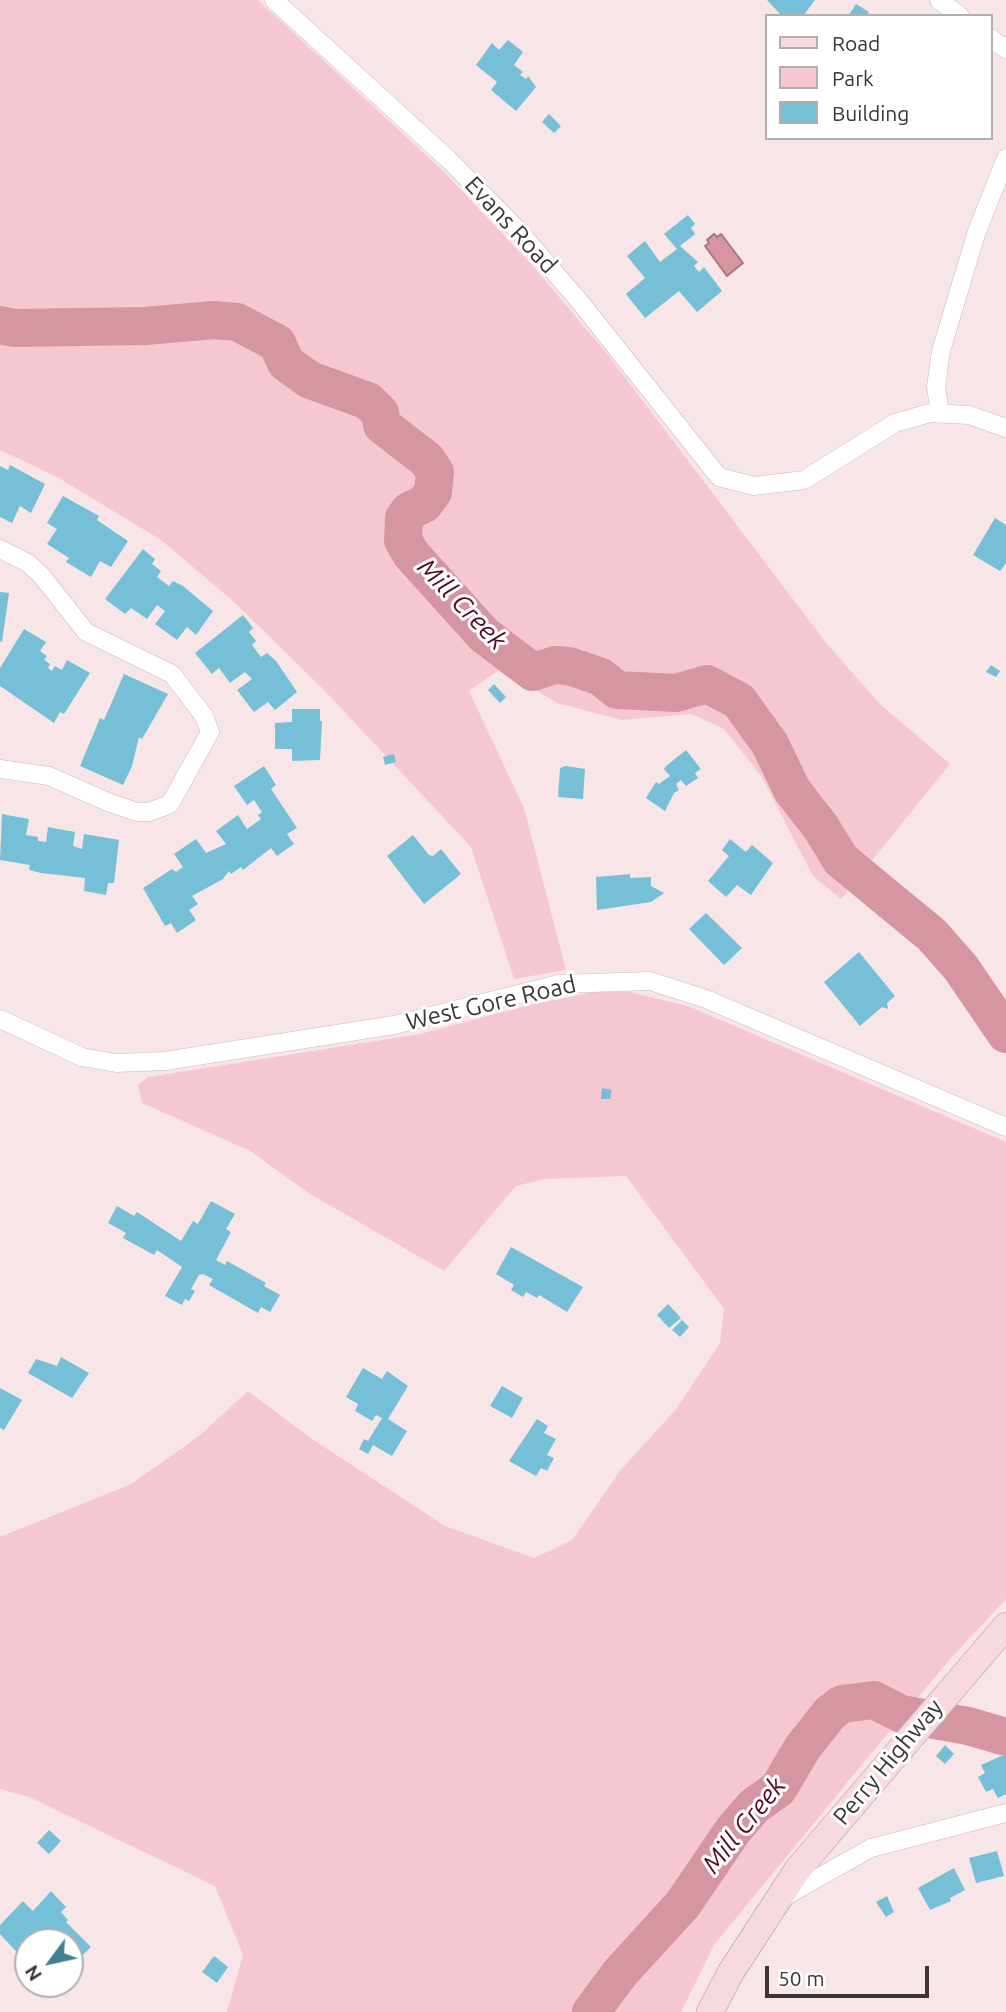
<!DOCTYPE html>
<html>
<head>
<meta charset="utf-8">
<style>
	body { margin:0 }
	#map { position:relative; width:1006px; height:2012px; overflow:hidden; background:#f8e5e8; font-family:Ubuntu,sans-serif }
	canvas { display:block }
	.legend { position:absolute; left:765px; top:14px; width:228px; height:126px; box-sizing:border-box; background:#fff; border:2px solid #b1aeaf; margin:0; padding:9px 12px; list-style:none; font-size:21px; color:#3c3536 }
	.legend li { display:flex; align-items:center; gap:14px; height:35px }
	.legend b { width:35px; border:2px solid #b1aeaf }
	.north { position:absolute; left:14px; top:1928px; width:70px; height:70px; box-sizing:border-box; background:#fff; border:2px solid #b1aeaf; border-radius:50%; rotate:237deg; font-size:19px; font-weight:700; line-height:28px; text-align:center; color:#3c3536 }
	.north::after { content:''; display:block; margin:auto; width:24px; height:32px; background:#3f8092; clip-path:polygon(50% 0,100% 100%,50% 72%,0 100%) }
	.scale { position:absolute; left:765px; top:1966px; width:164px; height:32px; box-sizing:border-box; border:4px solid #3c3536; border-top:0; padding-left:9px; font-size:21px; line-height:24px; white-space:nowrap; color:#3c3536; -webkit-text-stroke:5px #fff; paint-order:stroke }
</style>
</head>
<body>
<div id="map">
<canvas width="1006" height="2012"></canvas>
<ul class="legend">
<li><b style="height:9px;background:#f9d9e0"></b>Road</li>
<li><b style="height:19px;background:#f5c8d1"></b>Park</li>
<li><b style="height:19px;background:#75c0d6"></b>Building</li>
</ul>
<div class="north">N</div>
<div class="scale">50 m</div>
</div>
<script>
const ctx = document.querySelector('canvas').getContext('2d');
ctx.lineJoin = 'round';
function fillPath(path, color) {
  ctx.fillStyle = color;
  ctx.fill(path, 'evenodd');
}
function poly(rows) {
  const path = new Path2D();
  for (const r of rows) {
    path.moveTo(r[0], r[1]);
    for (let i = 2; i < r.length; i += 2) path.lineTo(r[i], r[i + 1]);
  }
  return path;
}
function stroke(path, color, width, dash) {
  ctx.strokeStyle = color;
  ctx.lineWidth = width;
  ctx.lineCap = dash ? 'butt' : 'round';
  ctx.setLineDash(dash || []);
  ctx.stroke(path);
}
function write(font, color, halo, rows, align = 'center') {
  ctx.font = font + ' Ubuntu,sans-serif';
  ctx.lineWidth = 6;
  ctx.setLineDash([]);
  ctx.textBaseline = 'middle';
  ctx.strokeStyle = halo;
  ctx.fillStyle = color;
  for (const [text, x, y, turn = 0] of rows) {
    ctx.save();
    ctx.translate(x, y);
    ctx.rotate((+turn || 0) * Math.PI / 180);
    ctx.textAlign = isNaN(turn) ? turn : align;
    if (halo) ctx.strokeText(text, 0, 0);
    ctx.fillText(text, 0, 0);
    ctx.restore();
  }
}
fillPath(poly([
	[0,0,258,0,442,170,533,266,608,355,827,644,880,704,950,764,841,899,813,876,761,776,724,729,691,714,622,720,557,703,501,669,469,691,524,808,566,970,514,979,471,847,325,691,233,601,161,540,57,477,0,450],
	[594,992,629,992,688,1006,1006,1142,1006,1599,951,1658,874,1750,714,1945,681,2012,227,2012,243,1955,215,1886,29,1797,0,1789,0,1537,131,1484,199,1436,248,1391,312,1439,445,1526,534,1558,572,1540,620,1471,676,1409,720,1343,724,1309,626,1176,545,1179,516,1186,444,1271,310,1194,250,1151,142,1103,138,1085,148,1077,420,1034,529,1005]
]), '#f5c8d1');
const water = poly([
	[714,234,717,237,721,234,743,263,727,276,705,246,709,243,707,240,714,234]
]);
fillPath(water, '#d695a2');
stroke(water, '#a87882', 2);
stroke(poly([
	[0,325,14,328,145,326,214,320,237,322,277,343,286,363,310,380,368,401,380,413,382,425,427,460,435,472,433,492,424,504,409,511,404,518,403,540,411,554,484,635,533,672,555,665,569,666,601,677,617,690,637,691,676,693,707,684,739,701,770,744,792,790,820,826,841,860,932,935,961,968,1006,1034],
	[591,2012,620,1973,683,1904,734,1829,754,1806,778,1789,803,1747,830,1713,842,1704,874,1700,901,1714,968,1726,1006,1737]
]), '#d695a2', 38);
fillPath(poly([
	[767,0,815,0,803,16,780,14],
	[856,4,869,12,867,16,848,16],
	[508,40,523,52,514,65,523,72,520,75,526,79,528,76,536,87,516,111,491,90,497,82,476,65,492,43,499,50],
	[549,114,561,126,554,133,542,122],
	[688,215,695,224,691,228,695,234,680,246,698,262,694,266,699,272,704,267,722,291,697,312,679,291,645,318,626,294,645,278,627,256,645,241,660,262,677,249,664,234],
	[10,465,45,484,31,513,20,506,12,523,0,517,0,466,8,470],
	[63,496,99,516,97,520,128,541,111,567,100,561,91,577,66,562,69,558,47,544,57,529,47,523],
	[995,518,1006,525,1006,563,1000,571,973,555],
	[143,549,155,559,152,564,161,571,157,577,169,586,173,581,183,586,213,611,196,635,187,627,177,640,155,624,165,611,157,605,147,619,131,608,125,614,105,599],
	[0,592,9,593,2,642,0,641],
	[243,615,253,628,249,632,256,641,252,645,261,657,267,653,276,661,297,692,275,710,268,702,254,712,237,690,252,679,245,672,230,683,219,668,212,674,195,653],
	[24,629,46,642,40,651,47,656,44,660,50,664,48,668,52,671,55,666,62,670,67,660,90,673,64,714,60,712,54,723,0,686,0,668],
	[991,665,1000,671,996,677,986,672],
	[124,674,168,694,142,739,139,737,132,766,123,785,80,766,100,718,104,720],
	[494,684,506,697,500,703,488,690],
	[292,709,320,709,320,721,322,721,320,760,292,761,292,749,275,749,275,723,292,722],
	[686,750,701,769,695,773,698,778,686,786,681,780,676,784,679,790,674,793,665,811,646,798,656,782,659,784,670,776,664,769,666,766],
	[394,754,396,762,385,765,383,757],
	[264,766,276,785,271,789,297,828,287,834,294,844,277,856,271,848,243,870,241,867,231,874,229,871,223,879,192,896,198,904,189,910,196,920,177,933,171,923,165,926,143,888,172,869,176,872,183,867,174,854,196,839,206,853,226,844,216,831,238,815,247,829,261,819,258,815,262,812,254,800,247,805,234,786],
	[566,766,585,769,583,799,558,797,560,768],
	[2,814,29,819,26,835,38,837,38,841,46,842,48,827,75,832,73,846,82,849,84,834,119,840,114,883,108,883,106,895,84,891,85,878,41,873,29,870,30,865,0,860],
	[413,835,429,855,433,856,441,849,461,874,424,904,387,856],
	[730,839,746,852,752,845,773,863,751,895,737,885,726,897,708,881,729,856,722,850],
	[630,874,630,878,651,877,651,886,664,893,651,902,597,910,596,877],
	[706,913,742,948,724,965,689,929],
	[859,952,895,996,887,1003,888,1009,882,1007,860,1026,824,982],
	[602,1088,612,1090,610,1099,601,1099],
	[211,1201,235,1214,226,1229,231,1232,216,1260,225,1265,227,1261,266,1283,264,1286,280,1295,270,1312,261,1307,258,1313,209,1285,213,1279,203,1274,199,1275,191,1289,195,1291,189,1301,185,1299,182,1305,165,1296,182,1267,157,1250,154,1255,123,1238,126,1233,108,1223,117,1206,134,1216,137,1212,181,1241,193,1221,198,1224],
	[511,1247,583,1287,567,1312,539,1295,537,1298,526,1292,523,1297,511,1290,514,1285,496,1274],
	[668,1304,681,1318,669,1328,657,1315],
	[682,1320,689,1327,680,1337,672,1330],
	[61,1357,89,1373,72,1398,28,1373,36,1359,57,1366],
	[363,1368,382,1379,387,1371,408,1386,388,1419,407,1431,392,1456,373,1445,368,1454,359,1449,364,1439,368,1441,382,1418,376,1415,372,1421,355,1411,358,1404,346,1397],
	[502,1386,523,1398,512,1418,490,1406],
	[0,1388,22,1400,4,1430,0,1428],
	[537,1419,548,1426,544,1433,556,1439,547,1455,554,1458,547,1471,541,1468,536,1476,509,1461],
	[945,1745,954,1754,945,1764,936,1756],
	[1001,1756,1006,1756,1006,1794,998,1798,993,1789,986,1792,978,1777,985,1773,981,1765],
	[49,1830,61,1841,49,1854,37,1843],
	[997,1851,1004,1876,976,1883,969,1858],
	[954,1868,965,1890,950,1898,951,1901,930,1910,918,1888],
	[51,1891,66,1907,61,1912,68,1920,66,1922,91,1947,70,1967,70,1942,28,1942,28,1954,23,1959,0,1934,0,1925,23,1901,33,1911],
	[887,1896,894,1912,886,1917,876,1902],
	[214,1956,228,1967,217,1983,202,1972]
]), '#75c0d6');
const street = poly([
	[274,0,448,159,518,230,580,302,719,477,754,486,804,480,895,423,930,413,969,415,1006,428],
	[939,0,960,16],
	[990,38,1006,49],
	[940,413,936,387,941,351,976,234,1006,158],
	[0,549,28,563,41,575,86,632,172,674,204,716,210,732,170,804,149,812,137,812,110,803,49,776,0,769],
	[0,1019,82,1057,116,1063,165,1061,394,1025,559,984,650,981,706,999,1006,1127],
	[782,1898,871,1848,1006,1813]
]);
const secondary = poly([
	[710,2012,731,1972,798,1869,1006,1626]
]);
stroke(street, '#c9b7ba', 19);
stroke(secondary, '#c9b7ba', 28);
stroke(street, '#fff', 18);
stroke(secondary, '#f9d9e0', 26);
write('24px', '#3c3536', '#fff', [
	["Evans Road",511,225,47],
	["West Gore Road",491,1003,-13],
	["Perry Highway",888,1762,-50]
]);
write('italic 26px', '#560725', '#fff', [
	["Mill Creek",462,604,46],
	["Mill Creek",744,1825,-51]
]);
</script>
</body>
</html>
